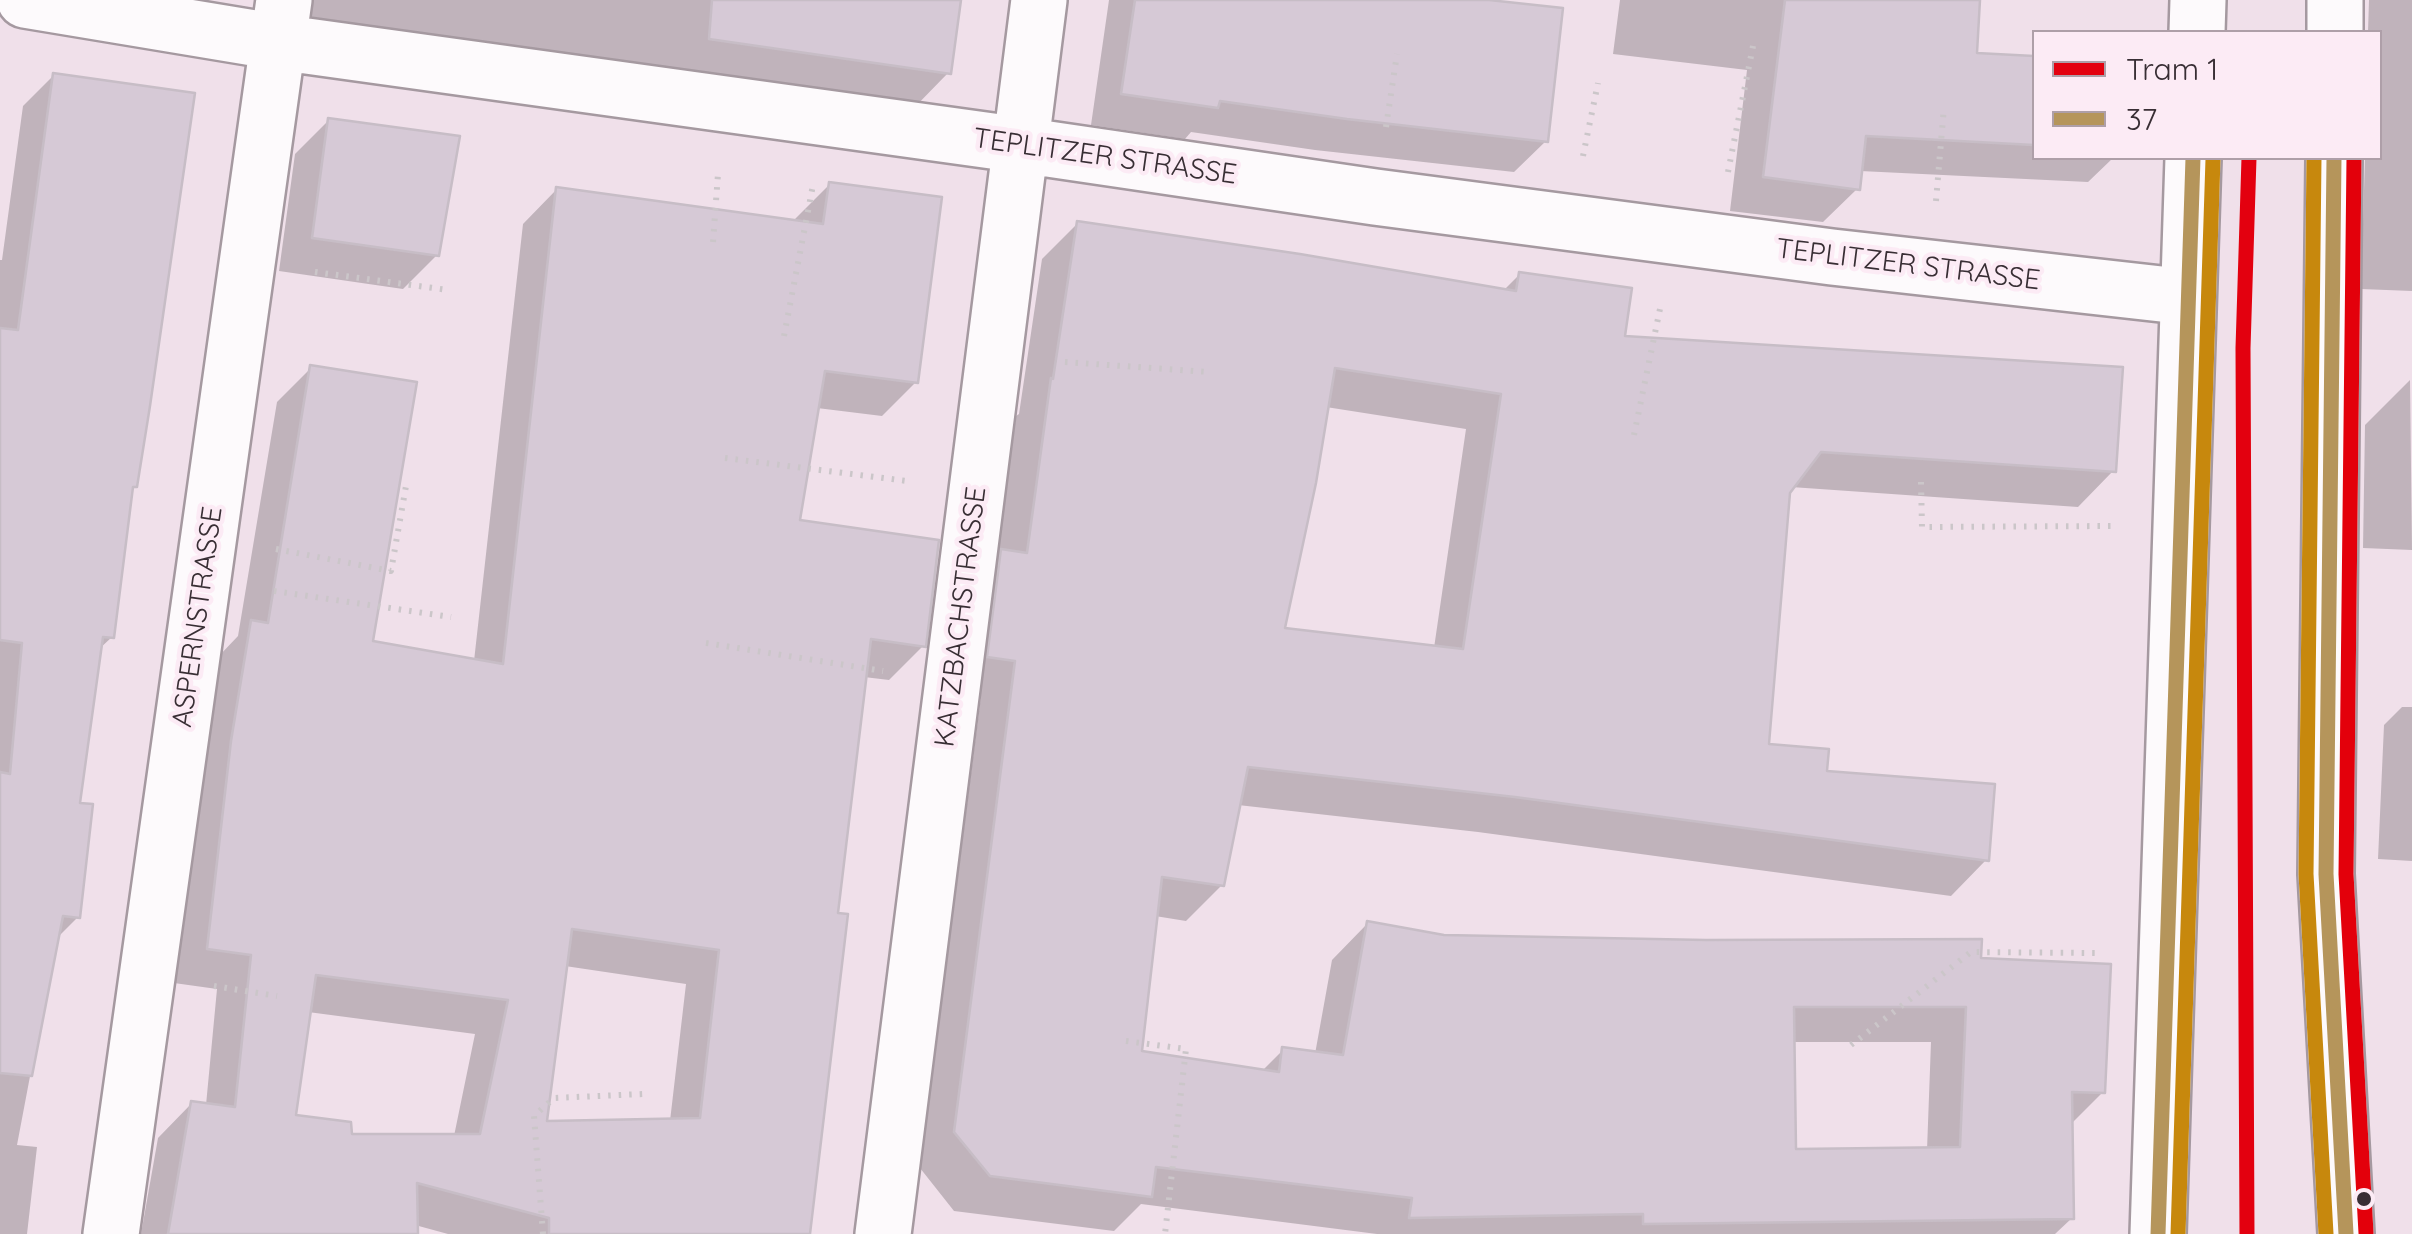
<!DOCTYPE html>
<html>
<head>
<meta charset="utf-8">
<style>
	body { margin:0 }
	#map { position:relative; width:2412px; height:1234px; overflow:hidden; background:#f0e0ea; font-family:Quicksand,sans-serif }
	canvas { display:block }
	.legend { position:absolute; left:2032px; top:30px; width:350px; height:130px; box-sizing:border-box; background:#fcebf5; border:2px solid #ae9fa8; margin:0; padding:12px 18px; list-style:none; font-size:30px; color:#382e34 }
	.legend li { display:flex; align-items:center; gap:20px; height:50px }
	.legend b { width:50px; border:2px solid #ae9fa8 }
</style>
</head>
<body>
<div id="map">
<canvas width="2412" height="1234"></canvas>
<ul class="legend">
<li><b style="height:12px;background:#e3000f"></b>Tram 1</li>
<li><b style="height:12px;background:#b5955b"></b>37</li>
</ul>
</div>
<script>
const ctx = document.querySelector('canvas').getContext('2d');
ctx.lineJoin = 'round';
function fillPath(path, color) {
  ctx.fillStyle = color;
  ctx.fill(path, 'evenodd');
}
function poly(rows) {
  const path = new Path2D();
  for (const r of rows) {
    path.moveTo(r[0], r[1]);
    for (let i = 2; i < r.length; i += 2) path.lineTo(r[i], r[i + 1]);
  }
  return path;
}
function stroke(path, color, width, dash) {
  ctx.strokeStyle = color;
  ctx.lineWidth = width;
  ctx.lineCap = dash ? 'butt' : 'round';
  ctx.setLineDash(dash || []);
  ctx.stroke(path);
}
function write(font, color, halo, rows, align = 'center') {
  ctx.font = font + ' Quicksand,sans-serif';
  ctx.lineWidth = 9;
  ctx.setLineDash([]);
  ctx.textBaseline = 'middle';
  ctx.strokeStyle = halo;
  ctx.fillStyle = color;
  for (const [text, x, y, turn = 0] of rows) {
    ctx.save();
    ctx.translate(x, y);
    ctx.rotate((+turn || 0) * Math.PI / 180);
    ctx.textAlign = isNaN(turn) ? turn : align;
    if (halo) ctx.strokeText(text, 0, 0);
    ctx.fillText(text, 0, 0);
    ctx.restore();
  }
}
fillPath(poly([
	[301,0,958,0,948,73,910,112,727,85,728,76,606,62,602,66,298,17],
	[1109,0,1467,0,1546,141,1514,172,1315,150,1191,132,1185,139,1091,125],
	[1620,0,1977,0,1974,56,2034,59,2034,158,2113,158,2088,182,1860,171,1857,189,1823,222,1730,211,1747,70,1613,54],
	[2369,0,2412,0,2412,291,2361,289,2365,158,2380,158,2380,32,2368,32],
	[53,76,134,486,130,491,112,637,98,650,77,805,78,917,56,939,17,1145,37,1147,27,1234,0,1234,0,260,2,260,23,106],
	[329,120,437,255,403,289,279,271,295,154],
	[830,184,916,382,882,416,817,408,797,522,923,646,889,680,864,677,835,915,808,1234,448,1234,415,1225,415,1234,141,1234,158,1138,192,1103,206,1105,217,989,174,983,197,777,218,657,238,636,277,402,311,368,370,643,474,661,523,224,557,189,795,223,795,219],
	[565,966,686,984,670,1121,544,1123],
	[308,1012,475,1034,454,1136,350,1136,293,1117],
	[1078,223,1503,291,1520,274,1622,338,2113,471,2078,507,1791,487,1787,492,1766,746,1825,774,1986,860,1951,896,1478,832,1238,805,1222,885,1186,921,1155,916,1140,1053,1261,1072,1283,1050,1315,1054,1332,960,1367,924,1444,938,1978,960,2103,1092,2070,1125,2072,1218,2055,1234,1377,1234,1141,1204,1114,1231,954,1211,920,1168,981,696,953,692,966,588,997,557,1016,416,1019,414,1042,259],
	[1326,407,1466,429,1434,648,1282,630],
	[1792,1042,1931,1042,1927,1150,1793,1151],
	[2410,380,2412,550,2363,548,2365,425],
	[2402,707,2412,707,2412,861,2378,859,2384,725]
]), '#0003');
const building = poly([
	[712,0,961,0,951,74,709,39,712,0],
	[1135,0,1489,0,1563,8,1548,142,1347,119,1220,101,1218,108,1121,94,1135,0],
	[1785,0,1980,0,1977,53,2034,56,2034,145,1866,136,1860,190,1763,177,1785,0],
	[53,73,195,93,150,406,137,487,133,487,114,638,103,637,80,803,93,804,80,918,63,916,32,1076,0,1073,0,772,10,774,22,643,0,640,0,328,18,330,53,73],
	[328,118,460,136,439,256,312,238,328,118],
	[829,182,942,197,918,383,825,371,800,520,939,540,926,647,871,639,838,913,848,914,810,1234,549,1234,549,1218,417,1183,418,1234,168,1234,191,1101,235,1107,251,955,207,949,231,741,251,620,268,623,310,365,417,382,373,641,503,664,556,187,823,224,829,182],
	[572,929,719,950,700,1118,547,1121,572,929],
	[316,975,508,1000,480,1134,352,1134,351,1122,296,1115,316,975],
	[1077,221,1300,254,1516,291,1519,272,1632,288,1625,336,2123,367,2116,472,1821,452,1790,493,1769,744,1829,749,1827,771,1995,784,1989,861,1515,797,1248,767,1224,886,1162,877,1142,1051,1279,1072,1282,1047,1343,1055,1367,921,1444,935,1706,940,1982,939,1981,958,2111,964,2105,1093,2072,1092,2074,1219,1643,1224,1643,1214,1409,1218,1412,1198,1156,1167,1152,1197,990,1176,954,1132,1015,661,987,657,1001,549,1027,553,1051,378,1053,379,1077,221],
	[1335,368,1501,394,1463,649,1285,628,1316,483,1335,368],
	[1794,1007,1966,1007,1960,1147,1796,1149,1794,1007]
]);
fillPath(building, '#d6c9d6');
stroke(building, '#c7bdc6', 2.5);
const minor = poly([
	[25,0,278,42,1021,145,1375,197,1832,257,2188,297],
	[2197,32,2198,0],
	[2335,32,2335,0],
	[2334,158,2326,874,2346,1234],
	[111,1234,284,0],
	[883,1234,1039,0],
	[2158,1234,2193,158]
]);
stroke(minor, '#a599a0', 60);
stroke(poly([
	[1386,127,1397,54],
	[1583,156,1598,83],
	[1728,172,1753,46],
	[1936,201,1944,107],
	[713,242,718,174],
	[315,272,448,290],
	[784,336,813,185],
	[1065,362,1209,372],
	[1634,435,1661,304],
	[725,458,907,481],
	[1921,482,1922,527,2111,526],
	[276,549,391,571,406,486],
	[274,591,451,617],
	[706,643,883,671],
	[214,986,277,996],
	[1126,1041,1186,1049,1165,1234],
	[1851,1045,1971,952,2096,953],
	[543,1234,534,1116,554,1098,643,1094]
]), '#cbc6c9', 6, [2.5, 8]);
stroke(minor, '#fdfafc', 55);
stroke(poly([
	[2334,158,2326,874,2346,1234],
	[2158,1234,2193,158]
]), '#b5955b', 15);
stroke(poly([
	[2314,158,2306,874,2326,1234],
	[2178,1234,2213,159]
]), '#c7880d', 15);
stroke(poly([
	[2354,158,2346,874,2366,1233]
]), '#e3000b', 15);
stroke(poly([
	[2247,1234,2243,348,2249,158]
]), '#e3000f', 15);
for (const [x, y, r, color] of [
	[2364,1199,9,"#382e34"]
]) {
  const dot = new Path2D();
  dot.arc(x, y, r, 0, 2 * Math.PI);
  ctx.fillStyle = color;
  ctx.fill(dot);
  stroke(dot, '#fcebf5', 4);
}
write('28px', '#382e34', '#fcebf5', [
	["TEPLITZER STRASSE",1105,157,8],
	["TEPLITZER STRASSE",1908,265,7],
	["ASPERNSTRASSE",198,617,-82],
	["KATZBACHSTRASSE",961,617,-83]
]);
</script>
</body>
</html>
